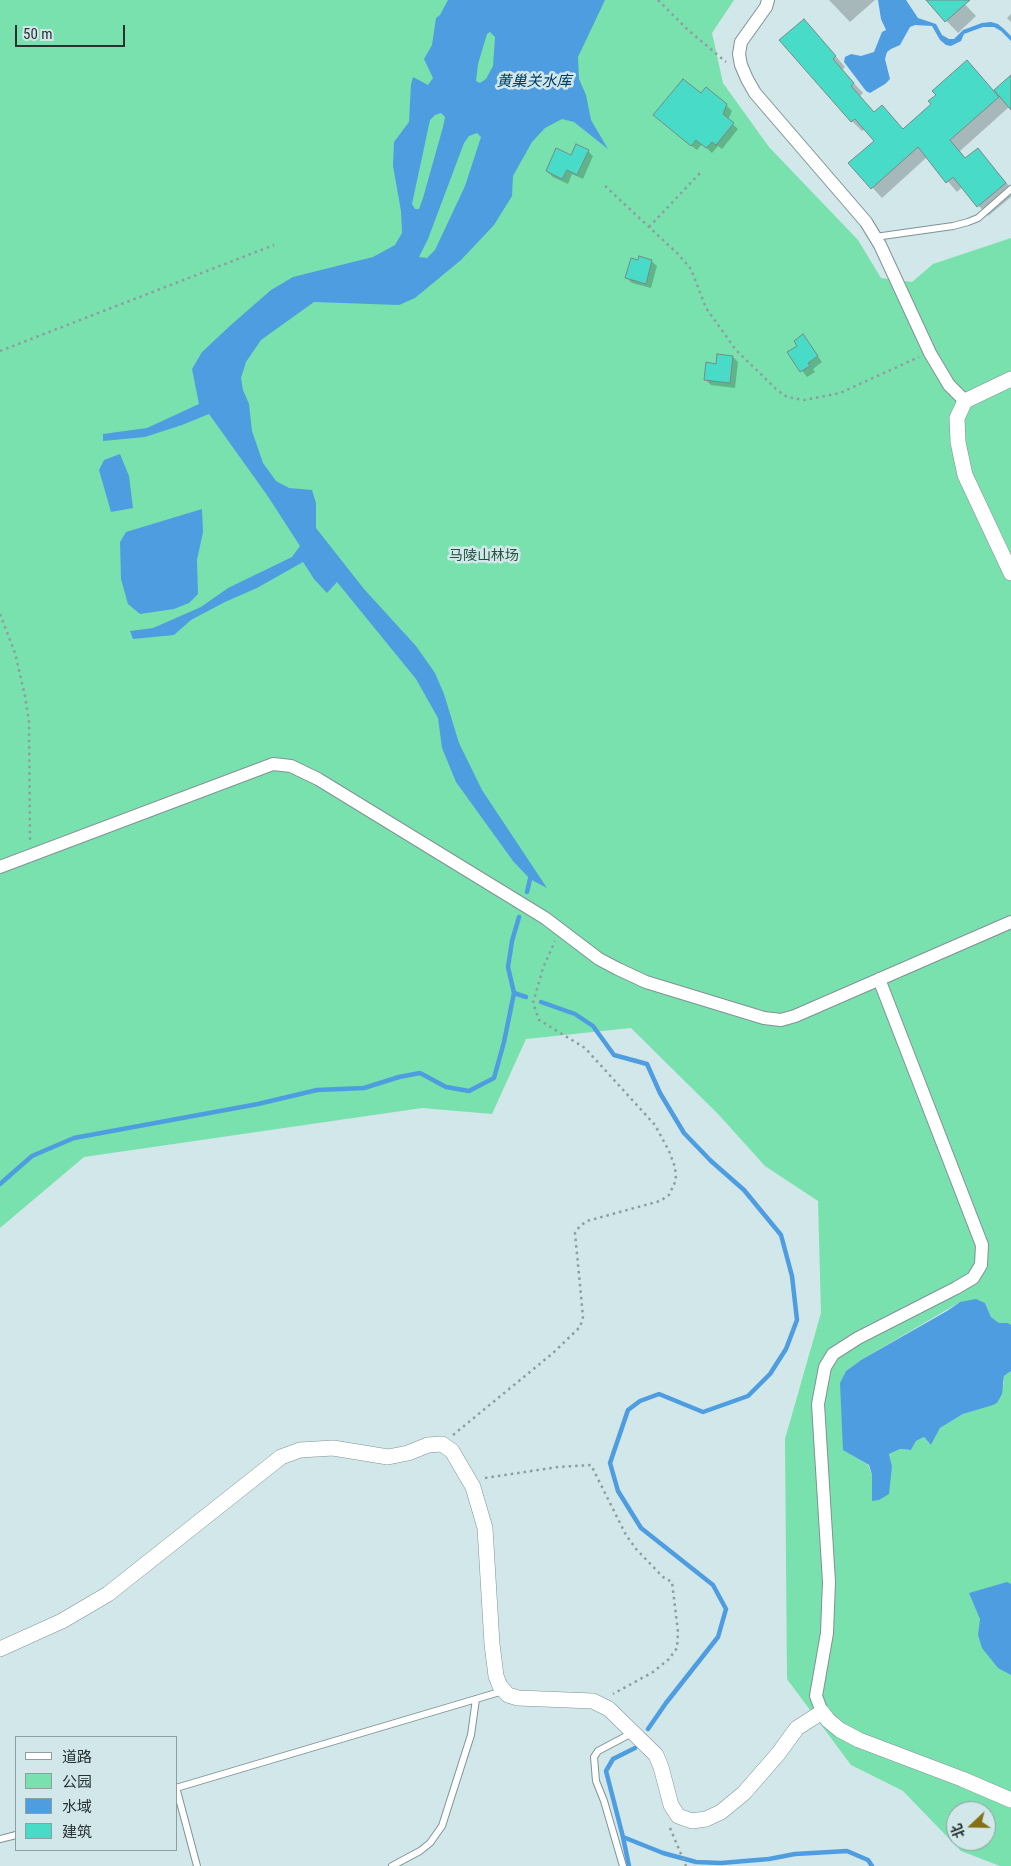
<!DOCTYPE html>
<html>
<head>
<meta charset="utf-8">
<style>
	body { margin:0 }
	#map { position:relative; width:1011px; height:1866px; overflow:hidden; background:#d1e7e9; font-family:"Roboto Condensed","Noto Sans SC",sans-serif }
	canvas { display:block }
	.legend { position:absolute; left:15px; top:1736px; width:162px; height:115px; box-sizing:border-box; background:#d1e7e9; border:1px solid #8e9fa0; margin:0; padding:6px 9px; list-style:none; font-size:15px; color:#293233 }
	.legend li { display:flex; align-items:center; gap:10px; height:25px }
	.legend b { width:25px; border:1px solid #8e9fa0 }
	.north { position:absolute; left:946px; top:1801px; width:50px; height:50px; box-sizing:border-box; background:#d1e7e9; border:1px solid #8e9fa0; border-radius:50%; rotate:249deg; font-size:14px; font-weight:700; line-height:20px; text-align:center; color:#293233 }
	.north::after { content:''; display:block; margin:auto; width:18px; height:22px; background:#867112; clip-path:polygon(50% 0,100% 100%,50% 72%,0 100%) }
	.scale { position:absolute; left:15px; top:25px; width:110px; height:22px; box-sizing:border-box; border:2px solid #293233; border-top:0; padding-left:6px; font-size:15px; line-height:18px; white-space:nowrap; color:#293233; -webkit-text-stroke:4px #d1e7e9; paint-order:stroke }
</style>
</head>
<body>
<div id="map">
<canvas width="1011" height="1866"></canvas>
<ul class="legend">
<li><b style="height:6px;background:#fff"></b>道路</li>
<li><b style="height:14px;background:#79e1ad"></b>公园</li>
<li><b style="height:14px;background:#4e9de0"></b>水域</li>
<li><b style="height:14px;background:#48dbc7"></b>建筑</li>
</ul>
<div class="north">北</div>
<div class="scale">50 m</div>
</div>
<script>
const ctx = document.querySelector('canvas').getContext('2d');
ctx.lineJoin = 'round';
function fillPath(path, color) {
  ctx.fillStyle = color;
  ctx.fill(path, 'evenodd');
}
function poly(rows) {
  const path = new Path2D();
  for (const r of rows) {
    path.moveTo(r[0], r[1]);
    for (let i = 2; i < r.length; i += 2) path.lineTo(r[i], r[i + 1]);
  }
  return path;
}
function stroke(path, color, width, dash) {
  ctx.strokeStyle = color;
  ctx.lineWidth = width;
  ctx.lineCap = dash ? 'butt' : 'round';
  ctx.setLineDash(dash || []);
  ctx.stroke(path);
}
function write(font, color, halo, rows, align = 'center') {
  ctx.font = font + ' "Roboto Condensed","Noto Sans SC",sans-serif';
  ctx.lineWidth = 5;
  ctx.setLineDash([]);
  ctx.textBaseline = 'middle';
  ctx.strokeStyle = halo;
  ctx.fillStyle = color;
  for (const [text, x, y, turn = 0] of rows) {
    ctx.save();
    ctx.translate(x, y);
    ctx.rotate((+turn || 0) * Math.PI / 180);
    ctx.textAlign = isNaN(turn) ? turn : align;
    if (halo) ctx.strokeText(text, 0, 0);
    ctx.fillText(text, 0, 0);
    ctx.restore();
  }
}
fillPath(poly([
	[0,0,734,0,712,33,723,83,769,147,858,240,881,278,912,282,933,264,1011,238,1011,1325,1008,1323,999,1323,991,1317,985,1303,960,1302,861,1360,846,1371,843,1449,868,1465,872,1475,872,1484,892,1466,889,1454,900,1449,911,1450,916,1441,924,1437,931,1445,940,1428,963,1414,997,1403,1004,1383,1004,1376,1011,1371,1011,1866,1000,1866,961,1851,903,1791,851,1765,787,1679,785,1439,821,1313,818,1201,765,1166,719,1115,631,1028,526,1039,492,1114,422,1108,84,1157,0,1228],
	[956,1811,986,1811,986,1841,956,1841]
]), '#79e1ad');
fillPath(poly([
	[448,0,605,0,578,57,579,79,586,95,591,120,608,149,574,122,562,119,545,128,532,142,513,176,512,196,494,225,461,260,415,298,399,305,314,302,261,340,246,362,241,378,243,390,249,404,252,431,263,463,276,481,289,488,312,490,316,503,316,528,364,589,416,646,435,673,444,694,459,743,482,790,547,888,530,879,513,861,456,782,442,748,438,718,416,679,337,582,327,593,314,579,303,562,257,588,225,602,191,620,174,635,133,639,130,631,153,628,201,607,228,588,292,557,300,546,267,495,209,414,182,425,145,437,103,441,103,434,147,428,199,404,192,369,202,352,232,324,271,290,293,277,373,257,395,245,402,233,401,211,393,166,394,142,409,122,411,84,413,77,428,85,433,78,424,59,432,45,436,18,440,15],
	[490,32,495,37,493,66,486,79,480,83,476,81,478,64,487,34],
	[441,113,445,117,443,127,423,198,419,209,415,209,412,204,430,120,435,115],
	[477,133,481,137,465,186,435,250,427,258,419,257,428,239,464,143,469,136],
	[878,0,906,0,918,18,936,24,942,35,949,39,954,39,963,30,982,23,991,22,998,24,1004,29,1011,36,1011,41,1001,31,994,27,983,27,964,34,961,41,951,46,946,45,940,40,932,26,915,25,910,27,900,45,891,49,887,52,885,59,890,79,885,84,870,93,866,91,844,62,845,57,851,54,861,56,874,52,882,32,886,30,881,19],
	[120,454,129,476,133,508,111,512,99,470,104,460],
	[202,509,203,532,197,560,198,594,189,603,174,609,140,614,128,604,121,579,120,542,126,532],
	[976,1299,985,1303,991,1317,999,1323,1008,1323,1011,1325,1011,1371,1004,1376,1002,1394,997,1403,993,1405,963,1414,940,1428,931,1445,924,1437,916,1441,911,1450,900,1449,889,1454,892,1466,889,1494,879,1500,872,1501,872,1475,869,1465,843,1450,840,1383,846,1371,861,1360,947,1311,960,1302],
	[1007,1582,1011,1584,1011,1675,998,1668,982,1648,978,1635,980,1619,969,1593]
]), '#4e9de0');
fillPath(poly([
	[829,0,875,0,850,22],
	[927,0,961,0,976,16,958,33],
	[1011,14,1011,22,1007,18],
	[814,31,845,67,842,70,863,93,860,96,874,113,903,130,994,92,1011,76,1011,108,1009,107,960,151,966,159,977,149,1011,188,1011,197,988,216,962,187,957,192,927,157,882,198,850,163,875,141,865,129,862,131,852,121],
	[701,95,726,105,732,111,728,120,738,129,722,149,718,146,712,153,702,144,697,150,660,120],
	[588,151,593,156,583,179,572,174,568,184,553,177,547,171,571,156],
	[651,261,657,266,651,288,632,283,627,278],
	[803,336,822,362,813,369,815,372,807,377,789,353,798,346],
	[733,357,738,362,735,388,711,385,706,380,717,365]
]), '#0003');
stroke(poly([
	[527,892,530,879],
	[519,917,512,941,508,967,514,993,526,997],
	[541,1002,575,1014,593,1026,614,1055,647,1064,660,1093,684,1133,711,1161,744,1190,781,1235,792,1276,797,1320,786,1349,770,1374,748,1396,703,1412,659,1394,640,1401,628,1410,610,1463,618,1491,641,1528,713,1585,726,1609,718,1637,666,1703,648,1729],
	[0,1184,32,1156,74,1138,258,1104,317,1090,364,1088,399,1077,420,1073,446,1087,469,1091,494,1078,504,1042,514,993],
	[623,1837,663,1853,696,1862,721,1863,769,1859,795,1854,847,1851,868,1860,872,1866],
	[629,1866,623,1837,606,1771,613,1759,635,1748]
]), '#4e9de0', 4.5);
const building = poly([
	[926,0,970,0,945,22,926,0],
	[804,19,836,56,833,59,854,83,851,86,874,112,882,105,903,129,931,104,928,101,936,95,932,91,967,60,999,97,950,140,965,158,978,148,1006,183,977,207,953,177,946,183,918,147,871,189,848,163,874,141,855,119,851,122,779,40,804,19],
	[1011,75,1011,110,994,90,1011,75],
	[683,79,701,93,706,87,727,104,723,114,734,123,716,145,712,142,706,148,696,140,691,146,653,115,683,79],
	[576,144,589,150,577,175,567,170,562,179,546,171,556,148,571,155,576,144],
	[639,256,652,260,646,284,625,278,631,258,638,260,639,256],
	[803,334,818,356,808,363,810,366,800,372,787,352,797,346,794,341,803,334],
	[717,354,733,356,730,383,704,380,706,362,716,364,717,354]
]);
fillPath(building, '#48dbc7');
stroke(building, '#788b87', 1);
const service = poly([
	[875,237,953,226,968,222,978,218,1011,189],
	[176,1787,197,1866],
	[176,1788,503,1691],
	[0,1839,16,1835],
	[392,1866,420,1851,430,1843,442,1826,471,1735,476,1699],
	[623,1866,604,1801,596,1781,594,1757,598,1751,632,1733]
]);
const minor = poly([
	[768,0,766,7,741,42,739,54,741,65,747,79,755,93,866,222,880,245,930,353,949,385,965,401],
	[0,867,273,764,291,766,318,779,545,918,599,959,618,969,646,982,764,1018,781,1020,795,1016,1011,922],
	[822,1712,816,1696,827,1633,829,1582,818,1404,825,1367,833,1354,858,1338,956,1288,973,1278,981,1265,982,1245,879,979]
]);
const tertiary = poly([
	[1011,379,965,401,957,418,958,442,965,475,1011,573],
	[0,1649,62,1621,108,1594,281,1457,300,1450,333,1448,388,1457,408,1453,428,1445,442,1444,452,1451,473,1487,485,1528,492,1644,496,1676,500,1686,508,1695,518,1698,593,1701,609,1709,656,1755,661,1767,671,1805,678,1816,692,1821,706,1819,721,1812,744,1793,778,1754,797,1728,822,1712,828,1720,840,1730,859,1740,962,1779,1011,1800]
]);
stroke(service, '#7f9395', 8);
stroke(minor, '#7f9395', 14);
stroke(tertiary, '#7f9395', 16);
stroke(poly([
	[658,0,687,29,726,62],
	[605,186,678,254,691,269,706,308,736,350,776,389,787,397,804,400,840,393,919,357],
	[649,227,700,173],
	[0,351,274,245],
	[0,614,15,653,25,696,29,722,30,841],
	[453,1435,553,1353,580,1327,583,1317,575,1233,580,1226,587,1221,660,1201,669,1195,676,1180,675,1167,669,1151,655,1125,585,1048,539,1020,533,1003,543,968,555,941],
	[485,1478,558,1467,591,1465,626,1535,636,1549,663,1577,672,1582,678,1632,677,1648,669,1659,653,1672,613,1694],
	[670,1828,686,1866]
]), '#8e9ea0', 2.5, [2.5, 4]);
stroke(service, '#fff', 6);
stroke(minor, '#fff', 12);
stroke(tertiary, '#fff', 15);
write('14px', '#25523c', '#d1e7e9', [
	["马陵山林场",484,556]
]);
write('italic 15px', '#003e69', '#d1e7e9', [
	["黄巢关水库",534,82]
]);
</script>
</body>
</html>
